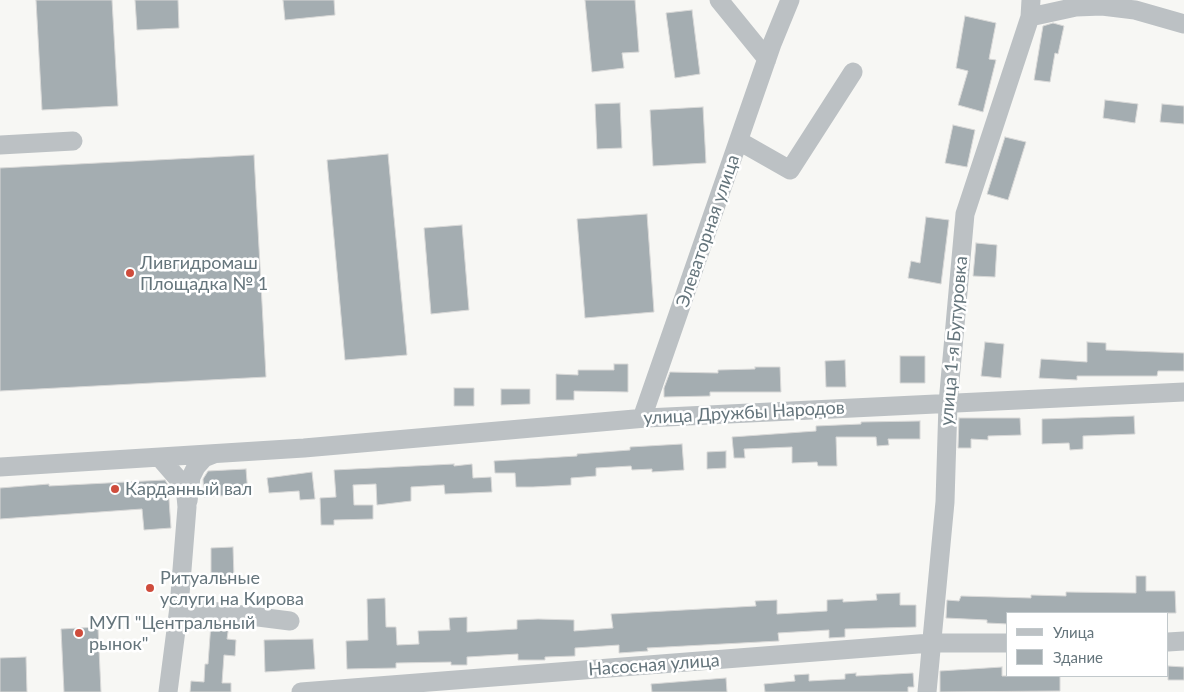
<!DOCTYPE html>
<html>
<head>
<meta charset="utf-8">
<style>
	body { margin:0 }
	#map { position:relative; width:1184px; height:692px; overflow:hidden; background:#f7f7f4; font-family:Lato,sans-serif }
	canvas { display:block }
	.legend { position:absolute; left:1006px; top:612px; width:162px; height:65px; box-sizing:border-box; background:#fff; border:1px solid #c1c8cb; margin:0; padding:6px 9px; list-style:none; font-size:15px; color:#65757c }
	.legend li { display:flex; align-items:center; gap:10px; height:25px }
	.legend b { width:25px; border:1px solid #c1c8cb }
</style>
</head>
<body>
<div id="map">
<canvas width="1184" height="692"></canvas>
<ul class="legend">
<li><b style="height:6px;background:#bcc1c4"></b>Улица</li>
<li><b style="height:14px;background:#a4adb1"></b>Здание</li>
</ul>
</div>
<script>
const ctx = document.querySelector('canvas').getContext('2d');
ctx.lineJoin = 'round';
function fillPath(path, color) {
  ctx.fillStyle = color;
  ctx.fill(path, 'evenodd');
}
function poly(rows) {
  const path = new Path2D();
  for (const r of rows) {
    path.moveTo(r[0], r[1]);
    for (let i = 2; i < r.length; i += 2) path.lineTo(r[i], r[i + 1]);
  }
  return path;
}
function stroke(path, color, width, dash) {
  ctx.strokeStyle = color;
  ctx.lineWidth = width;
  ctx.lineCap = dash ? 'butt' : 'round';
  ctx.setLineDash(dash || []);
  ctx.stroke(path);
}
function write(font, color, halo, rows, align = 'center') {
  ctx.font = font + ' Lato,sans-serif';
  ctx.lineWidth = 5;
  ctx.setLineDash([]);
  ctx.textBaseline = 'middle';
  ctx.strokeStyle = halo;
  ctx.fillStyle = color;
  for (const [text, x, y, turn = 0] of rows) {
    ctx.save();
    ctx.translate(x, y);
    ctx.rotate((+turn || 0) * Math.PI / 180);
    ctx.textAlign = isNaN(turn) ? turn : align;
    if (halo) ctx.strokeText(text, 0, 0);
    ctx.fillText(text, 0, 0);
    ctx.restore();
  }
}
const building = poly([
	[36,0,112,0,118,106,42,110,36,0],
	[135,0,178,0,179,28,137,30,135,0],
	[283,0,334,0,335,15,285,20,283,0],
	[585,0,635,0,639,52,622,53,624,68,592,72,585,0],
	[692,10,700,74,675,78,666,13,692,10],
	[965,16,996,23,989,59,996,60,983,112,958,105,968,71,956,68,965,16],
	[1053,23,1064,26,1058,54,1055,53,1050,82,1034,80,1043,26,1053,23],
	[1105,100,1138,104,1135,123,1103,118,1105,100],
	[620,103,622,148,597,149,595,104,620,103],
	[1162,104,1184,106,1184,124,1160,122,1162,104],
	[703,107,706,163,653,166,650,110,703,107],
	[953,125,975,130,967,167,945,163,953,125],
	[1005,137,1026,142,1008,200,987,194,1005,137],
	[388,154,407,355,345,360,327,160,388,154],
	[254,155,266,377,0,391,0,168,254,155],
	[647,214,654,312,585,318,577,219,647,214],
	[926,217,949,220,941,284,908,278,911,261,920,263,926,217],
	[462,225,469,310,431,314,424,228,462,225],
	[976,243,997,245,995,277,973,276,976,243],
	[985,342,1004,344,1001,378,981,376,985,342],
	[1087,342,1106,343,1106,350,1184,353,1184,371,1158,371,1157,376,1077,376,1077,380,1039,378,1041,359,1087,362,1087,342],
	[900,356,925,356,925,383,900,383,900,356],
	[845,360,846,387,826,387,825,361,845,360],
	[614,364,628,364,628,392,574,391,574,400,556,400,556,374,578,375,578,370,614,370,614,364],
	[755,367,780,367,781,392,710,392,710,396,664,397,664,388,670,372,718,373,718,370,755,369,755,367],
	[454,388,474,388,474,406,454,406,454,388],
	[501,389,530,389,530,404,501,405,501,389],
	[1134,416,1135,434,1083,436,1083,449,1070,450,1069,443,1042,444,1042,419,1134,416],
	[959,418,1020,418,1021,435,988,436,988,440,971,439,971,448,958,448,959,418],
	[920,421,920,439,888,439,889,445,877,446,876,437,836,437,837,466,818,466,817,462,792,463,792,447,744,449,745,458,734,458,732,437,816,431,816,426,861,424,861,422,920,421],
	[682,444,684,470,652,472,652,469,632,470,631,466,596,468,596,476,571,478,571,485,533,487,516,487,515,473,495,473,494,461,577,456,577,454,630,450,630,447,682,444],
	[726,451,726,468,707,469,707,452,726,451],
	[454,464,454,466,472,464,473,478,491,477,492,492,445,494,444,485,411,487,411,501,377,505,376,484,353,485,354,505,373,505,373,519,334,520,334,525,321,525,320,498,336,497,334,470,454,464],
	[246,469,248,494,204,497,203,479,208,471,246,469],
	[312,472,315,499,300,500,299,491,269,493,267,478,312,472],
	[165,480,168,485,171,528,144,530,142,509,0,519,0,488,49,484,49,486,165,480],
	[233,547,234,577,211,577,211,548,233,547],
	[1136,576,1146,576,1146,591,1175,591,1176,613,1008,613,1008,624,987,623,987,620,946,618,947,600,959,601,961,596,1031,598,1031,595,1066,596,1066,592,1136,593,1136,576],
	[900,593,900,605,916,605,916,627,845,629,845,637,829,638,829,630,778,633,779,641,647,648,648,651,619,653,619,645,575,648,575,656,545,657,545,660,518,660,518,654,467,657,467,665,451,665,451,662,396,663,396,668,347,669,346,641,368,640,367,599,385,598,386,627,396,627,397,645,419,644,418,631,450,630,449,618,467,617,467,632,517,629,517,620,538,619,574,620,574,631,613,628,611,614,756,606,755,601,777,600,777,614,827,611,827,600,843,599,843,602,877,600,876,594,900,593],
	[211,623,229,625,227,639,236,640,235,656,224,655,222,683,231,683,231,692,190,692,191,681,204,682,205,664,208,664,211,623],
	[98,627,101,692,64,692,61,629,98,627],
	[313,639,315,669,265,672,264,640,313,639],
	[26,657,27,692,0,692,0,658,26,657],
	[1168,666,1184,667,1184,680,1168,680,1168,666],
	[1002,667,1002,676,1060,676,1060,691,940,692,940,671,1002,667],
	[856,673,856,676,913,673,914,687,908,687,908,692,765,692,764,684,795,681,794,675,809,674,809,681,845,679,845,674,856,673],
	[726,678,727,692,652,692,651,684,726,678]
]);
fillPath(building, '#a4adb1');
stroke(building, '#d8d8d7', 1);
stroke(poly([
	[719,0,767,59],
	[1030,17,1076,7,1102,6,1135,10,1184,24],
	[739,141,790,170,853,72],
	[0,145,73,141],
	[642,418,772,44,790,0],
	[160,458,180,481,186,496,187,507,179,607,168,692],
	[0,467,304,448,646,418,1184,392],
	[188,501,191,477,196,467,204,458,214,454],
	[179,607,290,621],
	[1168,642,1184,641],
	[301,692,931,643,1008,643],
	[927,692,945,502,948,403,965,214,1030,17,1031,0]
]), '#bcc1c4', 19);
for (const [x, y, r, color] of [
	[130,273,5,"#cf4c3c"],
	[115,489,5,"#cf4c3c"],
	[150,588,5,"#cf4c3c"],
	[79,633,5,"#cf4c3c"]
]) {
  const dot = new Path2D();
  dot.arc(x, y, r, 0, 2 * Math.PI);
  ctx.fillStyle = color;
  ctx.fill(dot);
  stroke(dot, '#fff', 2);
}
write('18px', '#65757c', '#fff', [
	["Элеваторная улица",708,231,-71],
	["улица 1-я Бутуровка",954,341,-85],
	["улица Дружбы Народов",744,413,-3],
	["Насосная улица",654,665,-4]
]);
write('18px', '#65757c', '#fff', [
	["Ливгидромаш",140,263],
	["Площадка № 1",140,284],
	["Карданный вал",125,489],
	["Ритуальные",160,578],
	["услуги на Кирова",160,599],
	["МУП \"Центральный",89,623],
	["рынок\"",89,644]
], 'left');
</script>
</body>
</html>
